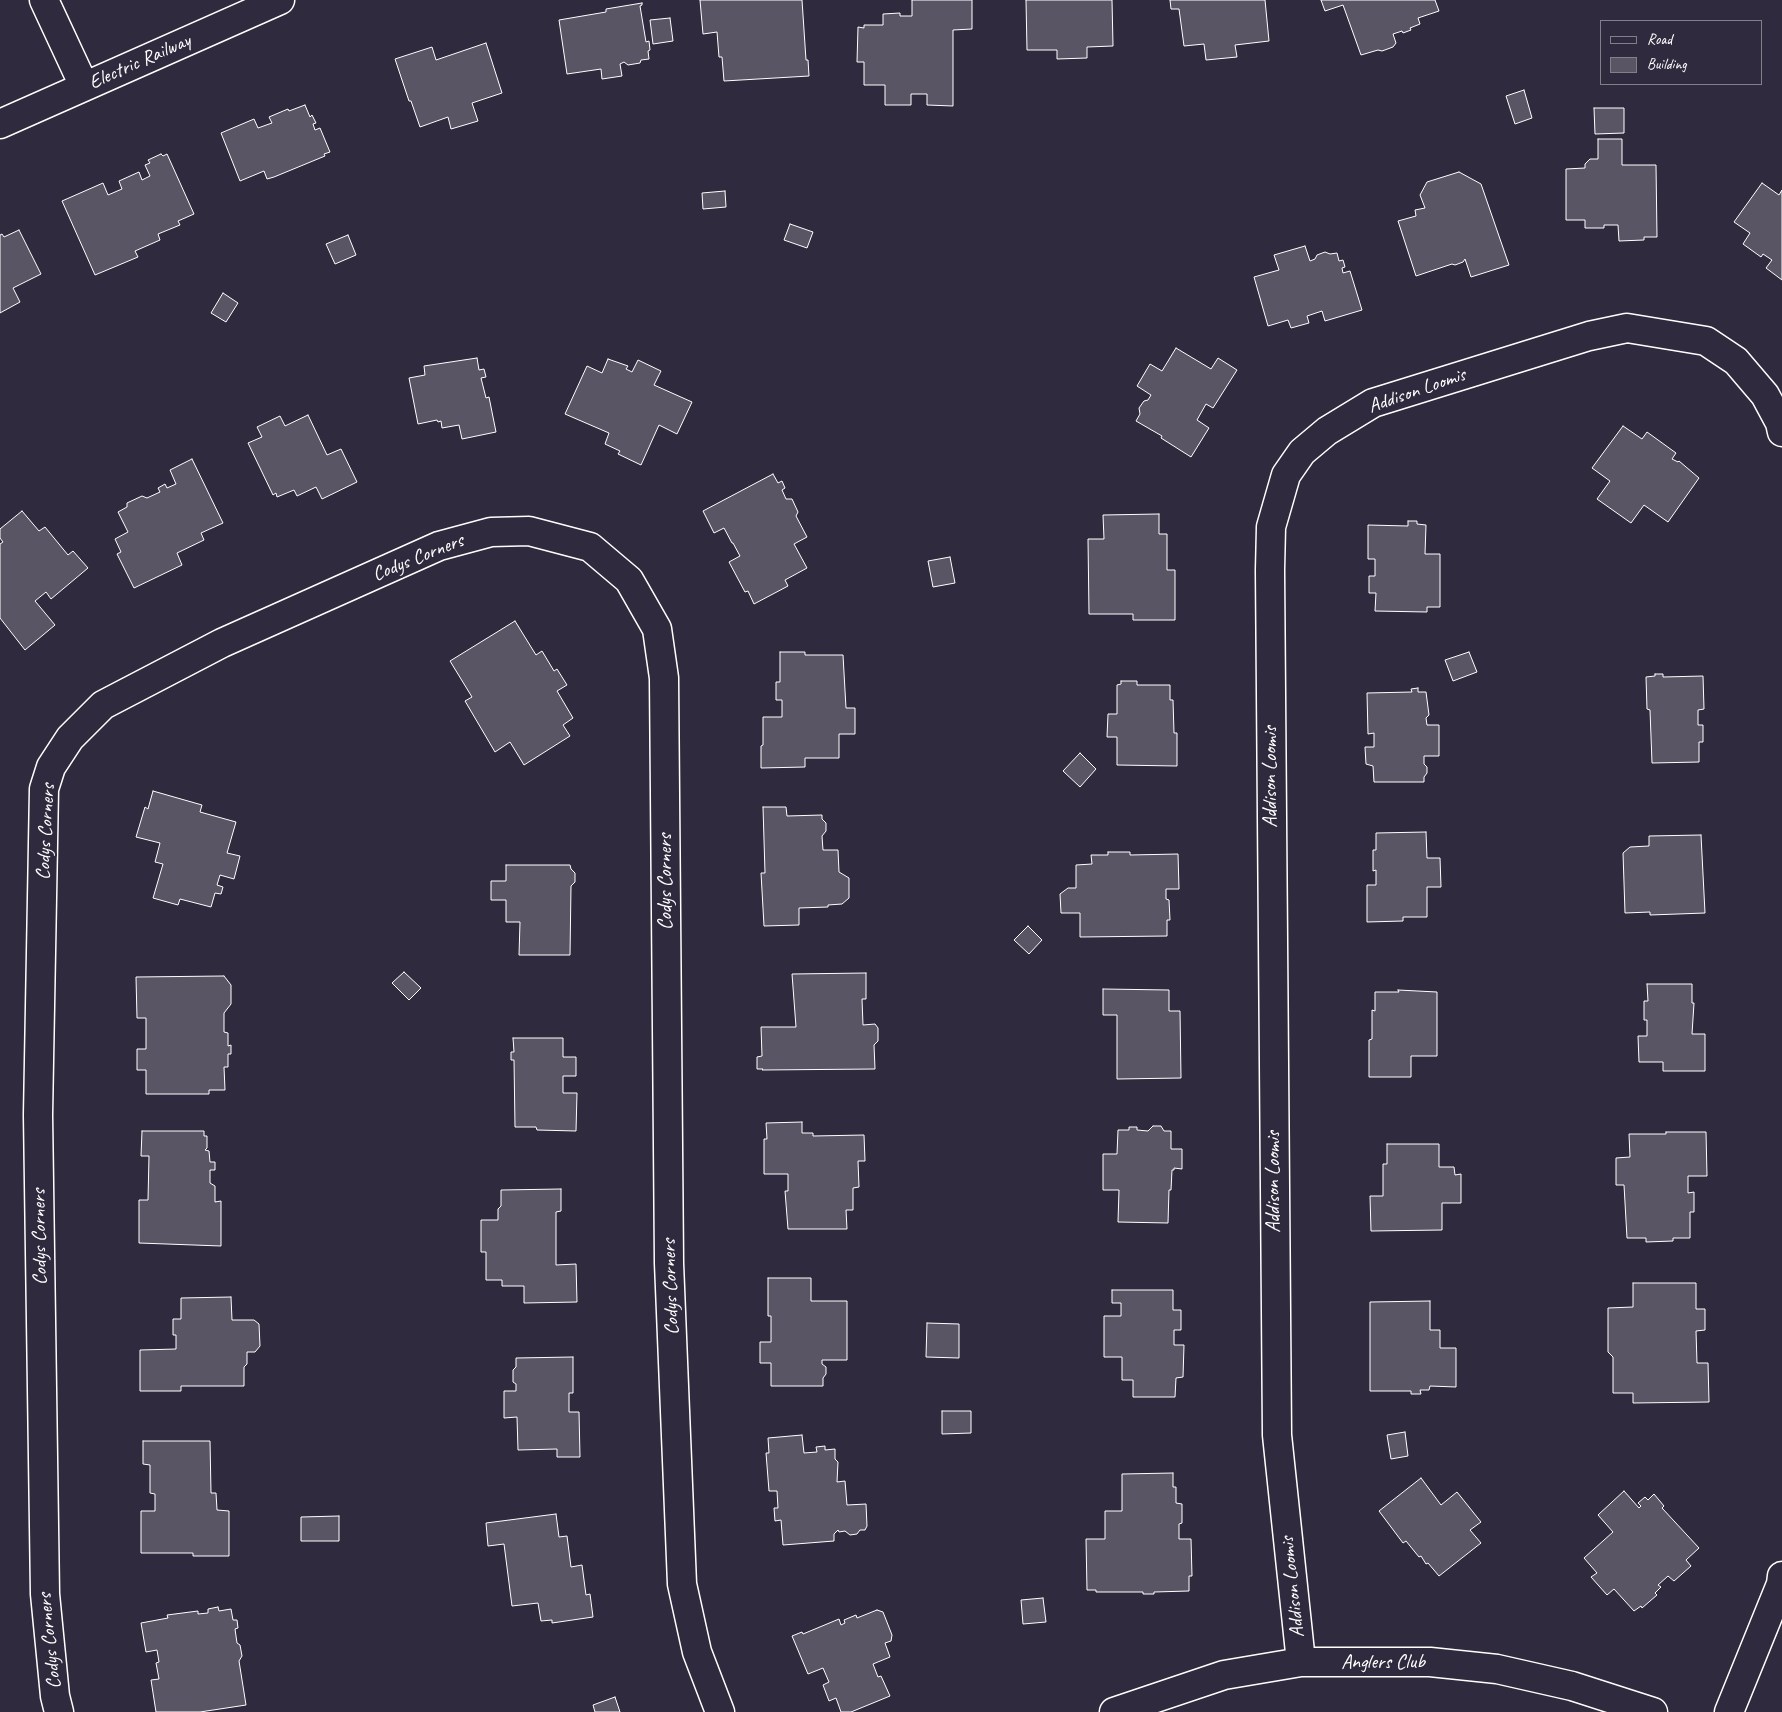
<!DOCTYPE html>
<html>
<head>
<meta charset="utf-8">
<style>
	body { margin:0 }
	#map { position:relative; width:1782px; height:1712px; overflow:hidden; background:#2f2a3d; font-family:Caveat,sans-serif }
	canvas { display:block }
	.legend { position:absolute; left:1600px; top:20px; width:162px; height:65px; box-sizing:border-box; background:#2f2a3d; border:1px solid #827f8b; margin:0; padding:6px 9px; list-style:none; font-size:15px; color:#fff }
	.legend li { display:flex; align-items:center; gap:10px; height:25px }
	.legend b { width:25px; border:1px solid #827f8b }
</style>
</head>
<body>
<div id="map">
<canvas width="1782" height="1712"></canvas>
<ul class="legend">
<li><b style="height:6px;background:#2f2a3d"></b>Road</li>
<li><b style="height:14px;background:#595564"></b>Building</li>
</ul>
</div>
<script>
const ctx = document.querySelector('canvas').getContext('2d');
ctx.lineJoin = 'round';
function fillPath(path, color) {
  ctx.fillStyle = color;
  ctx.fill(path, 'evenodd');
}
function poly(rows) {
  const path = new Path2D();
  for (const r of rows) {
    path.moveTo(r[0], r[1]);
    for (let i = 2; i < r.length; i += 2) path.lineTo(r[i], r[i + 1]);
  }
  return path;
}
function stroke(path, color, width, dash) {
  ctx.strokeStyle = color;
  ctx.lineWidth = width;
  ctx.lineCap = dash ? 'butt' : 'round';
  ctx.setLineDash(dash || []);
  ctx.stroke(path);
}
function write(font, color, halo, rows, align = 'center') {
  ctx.font = font + ' Caveat,sans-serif';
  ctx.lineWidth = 4;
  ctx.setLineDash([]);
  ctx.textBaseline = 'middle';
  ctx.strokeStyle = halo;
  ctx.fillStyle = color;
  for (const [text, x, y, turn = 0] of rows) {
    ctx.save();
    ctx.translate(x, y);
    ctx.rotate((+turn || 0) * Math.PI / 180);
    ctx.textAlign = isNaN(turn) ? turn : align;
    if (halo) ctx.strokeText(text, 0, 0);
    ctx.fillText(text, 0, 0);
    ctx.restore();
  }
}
const building = poly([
	[700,0,802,0,806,60,808,60,809,76,724,81,722,57,719,57,717,32,703,34,700,0],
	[912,0,972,0,972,29,953,30,953,106,927,105,927,94,911,94,911,105,885,105,885,85,864,85,864,62,857,62,858,27,864,28,864,25,883,25,883,14,900,13,900,16,912,16,912,0],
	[1026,0,1112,0,1113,46,1087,47,1087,58,1057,59,1057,50,1027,50,1026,0],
	[1170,0,1265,0,1269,41,1235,45,1237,57,1206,60,1204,44,1184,46,1179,9,1171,9,1170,0],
	[1321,0,1435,0,1439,11,1418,18,1420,24,1410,28,1411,30,1403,33,1402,31,1393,34,1396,43,1393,47,1382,51,1378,50,1361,55,1343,5,1325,11,1321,0],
	[642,3,642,5,640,6,646,42,649,41,650,50,648,51,649,59,641,60,640,63,628,65,624,62,620,64,622,76,602,79,601,69,567,74,559,20,606,12,606,9,642,3],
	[670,18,673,41,653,44,650,20,670,18],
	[486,43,502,93,472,103,478,121,451,129,448,117,420,127,411,101,409,101,395,59,432,47,436,60,486,43],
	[1524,90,1532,118,1515,124,1506,96,1524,90],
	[305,105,310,117,312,115,316,123,313,124,315,130,320,128,330,152,324,154,325,156,274,177,267,179,264,171,240,181,221,133,254,119,258,128,272,123,269,117,288,109,289,111,305,105],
	[1594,108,1624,108,1624,133,1595,134,1594,108],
	[1598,139,1622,139,1622,165,1656,165,1657,237,1644,237,1644,240,1619,241,1618,225,1604,225,1604,228,1585,228,1585,220,1566,220,1566,169,1585,168,1585,164,1590,159,1598,159,1598,139],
	[161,154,163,156,167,154,194,214,178,221,180,225,158,234,160,240,135,251,138,257,95,275,62,201,103,183,108,195,122,189,119,181,139,172,142,180,150,176,145,165,150,163,148,160,161,154],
	[1459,172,1481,184,1509,265,1471,277,1465,259,1463,262,1455,265,1452,264,1416,276,1398,221,1416,216,1415,210,1425,208,1420,195,1427,182,1459,172],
	[1762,183,1779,195,1782,190,1782,280,1766,268,1772,260,1763,254,1761,257,1743,244,1750,233,1734,222,1762,183],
	[725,191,726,207,703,209,702,193,725,191],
	[790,224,813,232,807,248,784,240,790,224],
	[19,230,41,274,13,288,20,302,0,313,0,235,2,234,4,237,19,230],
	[348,235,356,255,335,264,326,244,348,235],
	[1305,246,1310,261,1315,259,1317,255,1325,252,1330,254,1337,253,1339,261,1343,260,1345,267,1342,268,1343,273,1350,271,1362,310,1325,321,1322,311,1307,316,1309,323,1291,328,1288,320,1268,326,1254,277,1279,270,1274,255,1305,246],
	[223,293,238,303,226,322,211,313,223,293],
	[1176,348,1211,369,1218,358,1237,370,1213,408,1206,404,1197,420,1209,428,1191,457,1161,438,1162,436,1136,421,1140,414,1139,408,1144,401,1148,400,1151,395,1137,386,1150,364,1162,371,1176,348],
	[477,358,479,370,484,369,486,377,481,378,486,398,489,397,496,432,462,439,459,425,442,428,441,421,438,422,437,420,418,424,409,378,425,375,424,366,477,358],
	[608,359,628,366,626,369,632,372,638,360,661,371,654,385,692,402,677,434,659,425,641,465,618,454,620,451,605,444,609,433,565,414,587,366,602,373,608,359],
	[308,415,327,455,341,449,357,482,322,499,316,487,297,496,294,490,277,497,276,493,273,495,248,443,262,437,257,427,280,416,285,426,308,415],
	[1623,426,1642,439,1647,432,1676,453,1672,459,1678,462,1679,461,1699,478,1668,522,1644,505,1631,523,1597,499,1610,481,1592,468,1623,426],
	[192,459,223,523,201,533,204,540,177,553,182,565,134,588,117,554,121,552,115,539,128,532,118,512,127,507,127,503,142,496,147,498,160,492,158,488,165,484,167,488,176,484,170,470,192,459],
	[773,474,778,483,782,481,785,488,782,490,786,499,792,499,798,512,796,516,807,537,794,544,807,568,785,580,788,586,754,604,748,591,745,592,729,562,740,556,733,543,732,543,724,528,714,533,703,511,773,474],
	[22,511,39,531,45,527,68,555,73,551,88,568,51,599,46,592,35,601,55,625,25,650,0,618,0,544,3,542,0,538,0,529,22,511],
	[1159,514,1159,534,1167,534,1167,570,1175,570,1175,620,1133,620,1133,614,1089,614,1088,539,1104,539,1103,515,1159,514],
	[1408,521,1417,521,1417,524,1426,525,1425,554,1440,554,1440,607,1427,607,1427,612,1375,611,1376,593,1369,593,1369,576,1375,576,1375,559,1368,559,1368,525,1408,526,1408,521],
	[950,557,955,583,933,587,928,561,950,557],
	[515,621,536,655,542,651,554,671,557,669,567,685,557,691,573,718,563,725,570,736,524,765,510,742,495,752,465,701,472,697,450,661,515,621],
	[780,652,805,652,805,655,843,655,846,708,855,708,855,734,839,734,839,758,805,758,805,767,761,768,761,746,763,745,763,717,782,717,782,700,776,700,776,682,780,682,780,652],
	[1469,652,1477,672,1453,681,1445,660,1469,652],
	[1655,674,1663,674,1663,677,1703,676,1704,709,1698,710,1698,725,1703,725,1703,742,1699,742,1699,762,1652,763,1650,710,1647,709,1646,677,1655,676,1655,674],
	[1121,681,1137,681,1137,685,1170,685,1170,700,1173,700,1174,733,1177,733,1177,766,1117,765,1117,737,1107,737,1108,714,1117,714,1117,685,1121,684,1121,681],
	[1418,688,1418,692,1426,692,1429,715,1426,718,1427,725,1439,725,1439,756,1424,756,1424,764,1427,767,1427,773,1424,777,1424,782,1374,782,1373,766,1366,764,1365,747,1374,747,1374,733,1368,734,1367,693,1412,692,1411,689,1418,688],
	[1080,753,1096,769,1080,787,1063,771,1080,753],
	[153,791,202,805,200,812,236,822,227,853,240,856,234,879,220,875,217,885,223,887,221,894,215,893,211,907,180,899,178,905,153,898,163,864,155,862,160,843,136,837,145,807,148,809,153,791],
	[763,807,786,807,787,816,822,815,822,819,826,823,826,831,822,836,823,850,838,850,839,872,849,878,849,898,842,904,828,905,828,907,799,908,799,925,764,926,761,873,765,873,763,807],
	[1426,832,1427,858,1440,858,1441,887,1427,887,1427,917,1403,917,1403,921,1367,922,1367,885,1376,885,1376,870,1373,871,1373,850,1376,850,1376,833,1426,832],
	[1701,835,1705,913,1650,915,1650,912,1625,913,1623,853,1630,847,1649,846,1649,836,1701,835],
	[1108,852,1130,852,1130,855,1178,854,1179,889,1166,889,1166,899,1169,900,1170,920,1167,920,1167,936,1080,937,1080,913,1061,913,1060,894,1068,888,1076,888,1076,865,1092,864,1091,855,1108,855,1108,852],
	[506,865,570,865,571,869,575,873,575,882,571,886,570,955,519,955,520,922,506,922,506,900,491,900,491,881,506,881,506,865],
	[1028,926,1042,940,1029,954,1014,940,1028,926],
	[404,972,421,988,409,1000,392,983,404,972],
	[866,973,866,999,862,999,863,1025,875,1024,878,1028,878,1041,874,1045,875,1069,762,1070,763,1069,757,1069,757,1057,762,1056,761,1027,796,1027,792,974,866,973],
	[224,976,231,985,231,1004,224,1013,224,1032,228,1033,228,1046,231,1045,231,1054,228,1054,228,1067,224,1067,225,1090,209,1090,209,1094,146,1094,146,1070,137,1070,137,1049,146,1049,146,1018,137,1018,136,977,224,976],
	[1647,984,1692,984,1692,1003,1694,1003,1692,1034,1705,1034,1705,1071,1663,1071,1663,1062,1639,1062,1638,1036,1647,1036,1647,1020,1644,1020,1644,1001,1648,1001,1647,984],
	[1103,989,1169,990,1169,1011,1180,1011,1181,1078,1117,1079,1117,1015,1103,1015,1103,989],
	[1398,990,1437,992,1437,1056,1411,1056,1411,1077,1369,1077,1369,1040,1372,1039,1372,1010,1375,1011,1375,992,1399,992,1398,990],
	[513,1038,563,1038,563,1057,576,1057,576,1076,563,1076,563,1093,577,1093,576,1131,537,1130,536,1127,515,1127,514,1060,511,1060,511,1052,514,1052,513,1038],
	[802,1122,802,1133,813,1133,813,1136,864,1135,865,1161,858,1161,859,1187,853,1188,853,1210,846,1210,847,1229,788,1229,785,1191,788,1191,788,1174,764,1174,764,1139,767,1139,766,1123,802,1122],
	[1153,1126,1161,1126,1164,1131,1171,1131,1171,1149,1182,1149,1182,1169,1174,1168,1174,1170,1172,1170,1171,1190,1169,1190,1168,1223,1118,1222,1119,1190,1103,1190,1103,1154,1117,1154,1118,1130,1129,1130,1129,1127,1137,1127,1137,1130,1148,1131,1153,1126],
	[142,1131,204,1131,204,1136,207,1136,207,1148,205,1150,209,1151,210,1162,215,1162,215,1170,210,1170,210,1183,215,1186,215,1202,221,1201,221,1246,139,1243,139,1200,148,1200,149,1156,141,1156,142,1131],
	[1666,1132,1706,1132,1707,1176,1688,1176,1688,1193,1694,1192,1694,1212,1690,1212,1690,1238,1673,1238,1673,1241,1646,1242,1646,1238,1627,1238,1624,1185,1616,1185,1616,1158,1630,1157,1629,1134,1666,1134,1666,1132],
	[1387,1144,1439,1144,1439,1167,1454,1167,1455,1175,1461,1174,1461,1203,1442,1203,1442,1230,1371,1231,1370,1196,1383,1196,1383,1164,1387,1164,1387,1144],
	[561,1189,561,1211,556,1212,556,1265,576,1264,577,1302,524,1303,524,1286,502,1286,502,1280,486,1280,486,1252,481,1252,481,1220,498,1220,498,1209,501,1206,501,1190,561,1189],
	[768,1278,811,1278,811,1301,847,1301,847,1360,822,1360,822,1364,826,1367,826,1374,823,1378,823,1386,771,1386,771,1363,760,1363,760,1342,771,1342,771,1316,768,1316,768,1278],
	[1633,1283,1696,1283,1696,1309,1705,1309,1705,1330,1696,1331,1697,1363,1708,1363,1709,1402,1633,1403,1633,1393,1613,1393,1613,1357,1608,1352,1608,1308,1633,1307,1633,1283],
	[1112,1290,1173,1290,1173,1310,1181,1310,1181,1330,1174,1330,1174,1345,1184,1345,1183,1377,1176,1378,1175,1397,1133,1397,1133,1380,1122,1380,1122,1357,1104,1357,1104,1316,1121,1316,1121,1303,1112,1303,1112,1290],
	[231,1297,232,1320,254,1320,259,1324,260,1346,255,1352,247,1352,247,1364,244,1367,244,1386,181,1386,181,1391,140,1391,140,1350,176,1349,176,1335,173,1335,173,1319,181,1319,181,1298,231,1297],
	[1430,1301,1430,1330,1440,1330,1440,1348,1456,1348,1456,1387,1430,1386,1429,1390,1420,1390,1421,1394,1411,1394,1411,1391,1370,1391,1370,1302,1430,1301],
	[927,1323,959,1324,959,1358,926,1357,927,1323],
	[573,1357,573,1393,569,1393,569,1412,579,1412,580,1457,557,1457,557,1449,518,1450,517,1417,504,1418,504,1391,516,1391,516,1384,513,1382,513,1370,516,1367,516,1358,573,1357],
	[942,1411,971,1411,971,1433,942,1434,942,1411],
	[1405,1432,1408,1456,1391,1459,1387,1435,1405,1432],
	[802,1435,804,1453,817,1452,816,1447,825,1446,825,1450,835,1449,835,1459,838,1462,837,1482,845,1481,847,1505,866,1504,867,1526,865,1530,860,1530,857,1534,850,1535,845,1531,839,1532,838,1530,834,1534,834,1541,783,1545,781,1520,775,1521,774,1508,778,1508,777,1491,769,1491,766,1453,769,1453,768,1438,802,1435],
	[143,1441,210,1441,211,1493,216,1493,217,1510,229,1511,229,1556,193,1556,193,1553,141,1553,141,1511,155,1511,155,1494,150,1493,150,1465,143,1464,143,1441],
	[1173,1473,1173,1487,1176,1487,1176,1503,1182,1504,1182,1523,1179,1524,1179,1539,1191,1539,1192,1576,1189,1576,1189,1591,1154,1592,1154,1594,1143,1594,1143,1592,1096,1592,1096,1590,1087,1590,1086,1539,1105,1539,1105,1511,1122,1511,1122,1474,1173,1473],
	[1421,1478,1441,1505,1457,1492,1481,1522,1470,1530,1481,1543,1439,1576,1428,1563,1426,1564,1421,1556,1419,1557,1406,1541,1403,1543,1379,1511,1421,1478],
	[1624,1491,1639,1508,1641,1506,1638,1503,1645,1497,1648,1500,1654,1494,1664,1506,1662,1508,1699,1548,1686,1560,1691,1566,1674,1581,1668,1576,1658,1585,1661,1587,1655,1593,1657,1595,1642,1608,1641,1606,1634,1611,1614,1589,1607,1595,1591,1577,1597,1573,1584,1558,1613,1532,1598,1515,1624,1491],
	[556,1514,559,1537,567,1536,571,1567,582,1565,586,1595,590,1594,593,1617,552,1623,552,1620,541,1621,538,1603,512,1606,504,1544,488,1546,486,1523,556,1514],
	[339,1516,339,1541,301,1541,301,1517,339,1516],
	[1043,1598,1046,1622,1023,1624,1021,1600,1043,1598],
	[218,1607,219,1611,231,1609,233,1620,237,1620,238,1628,235,1629,237,1643,240,1645,242,1656,239,1661,246,1705,200,1712,156,1712,151,1680,159,1679,156,1663,159,1662,157,1650,146,1652,141,1623,168,1618,167,1615,198,1611,198,1614,208,1613,208,1609,218,1607],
	[877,1610,883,1612,892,1635,891,1641,885,1643,890,1657,873,1664,878,1677,881,1676,890,1696,851,1712,841,1712,836,1698,829,1701,823,1685,829,1682,823,1668,808,1674,792,1636,802,1632,803,1634,839,1619,841,1625,845,1623,844,1620,856,1615,857,1618,877,1610],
	[615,1697,620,1712,595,1712,593,1705,615,1697]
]);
fillPath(building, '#595564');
stroke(building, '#fff', 1);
const minor = poly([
	[44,0,84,86],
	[0,124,280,0],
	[1301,1662,1277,1435,1270,570,1271,527,1286,475,1302,452,1327,431,1373,403,1589,336,1627,328,1706,341,1736,361,1765,395,1780,423,1782,432],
	[59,1712,55,1696,45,1594,38,1115,44,789,51,767,70,738,103,705,222,643,439,546,491,532,529,531,590,547,629,580,657,629,664,678,669,1263,682,1584,697,1652,720,1712],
	[1114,1712,1224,1675,1301,1662,1430,1662,1497,1669,1572,1686,1653,1712],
	[1729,1712,1781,1584,1782,1576]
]);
stroke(minor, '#fff', 31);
stroke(minor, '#2f2a3d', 28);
write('20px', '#fff', '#2f2a3d', [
	["Electric Railway",140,62,-24],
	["Addison Loomis",1417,391,-19],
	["Codys Corners",418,558,-22],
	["Addison Loomis",1271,777,-90],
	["Codys Corners",46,832,-87],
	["Codys Corners",666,882,-90],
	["Addison Loomis",1274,1182,-90],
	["Codys Corners",40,1237,-91],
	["Codys Corners",671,1287,-92],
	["Addison Loomis",1293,1587,-96],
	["Codys Corners",50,1641,-96],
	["Anglers Club",1383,1663]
]);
</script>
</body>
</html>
